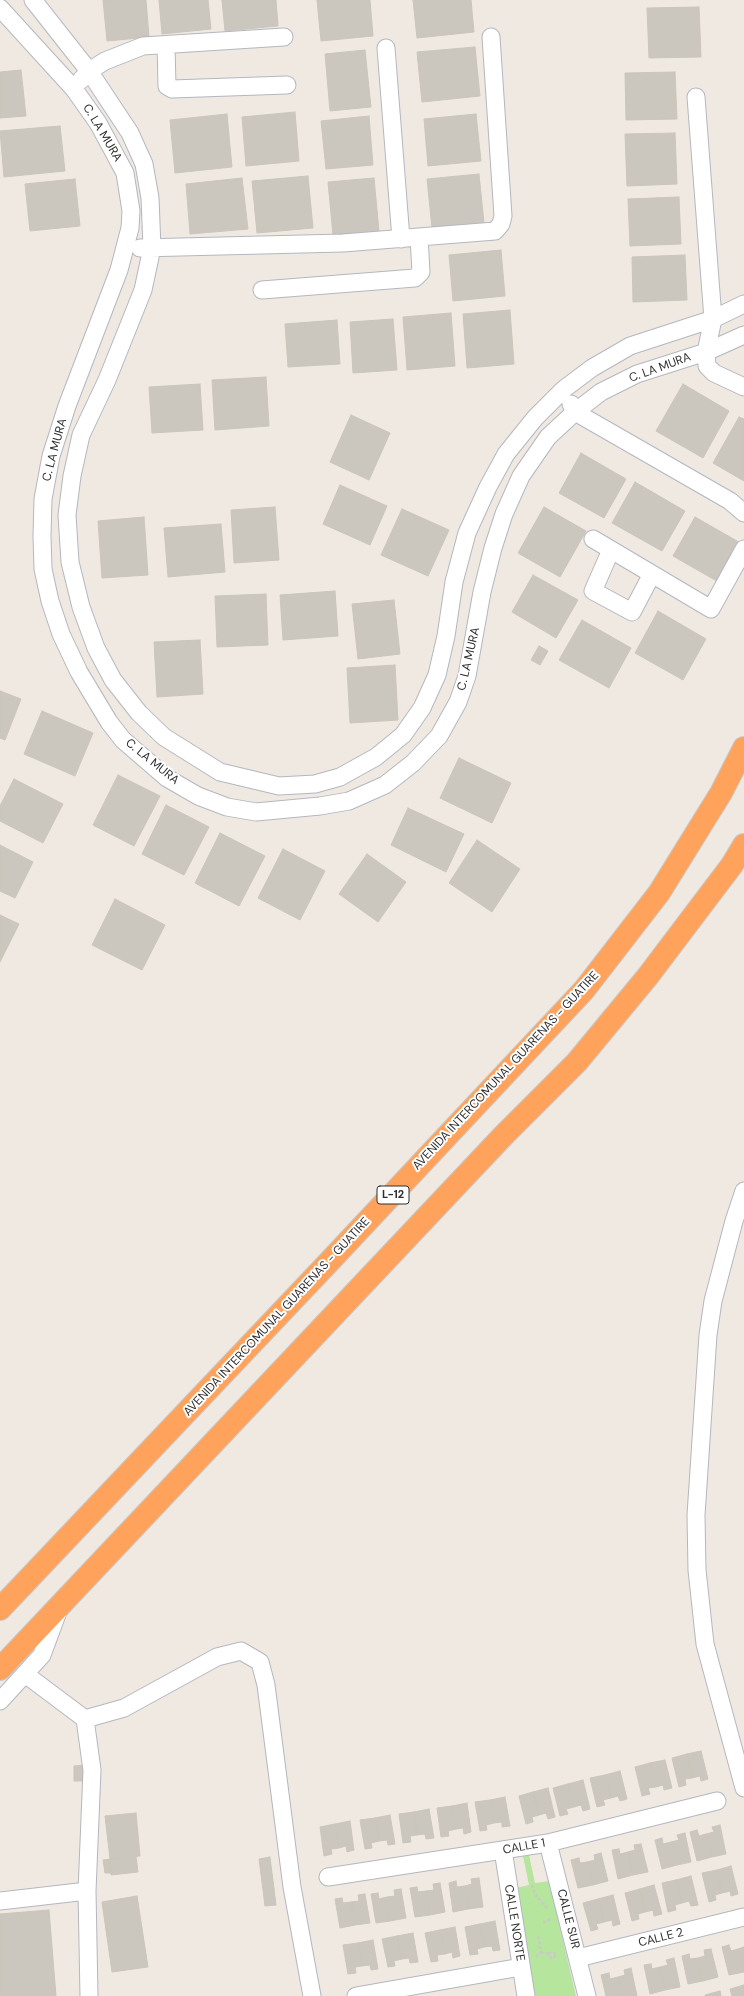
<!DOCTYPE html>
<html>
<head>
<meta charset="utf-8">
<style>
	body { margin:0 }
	canvas { display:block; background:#efe9e1 }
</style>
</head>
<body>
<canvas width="744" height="1996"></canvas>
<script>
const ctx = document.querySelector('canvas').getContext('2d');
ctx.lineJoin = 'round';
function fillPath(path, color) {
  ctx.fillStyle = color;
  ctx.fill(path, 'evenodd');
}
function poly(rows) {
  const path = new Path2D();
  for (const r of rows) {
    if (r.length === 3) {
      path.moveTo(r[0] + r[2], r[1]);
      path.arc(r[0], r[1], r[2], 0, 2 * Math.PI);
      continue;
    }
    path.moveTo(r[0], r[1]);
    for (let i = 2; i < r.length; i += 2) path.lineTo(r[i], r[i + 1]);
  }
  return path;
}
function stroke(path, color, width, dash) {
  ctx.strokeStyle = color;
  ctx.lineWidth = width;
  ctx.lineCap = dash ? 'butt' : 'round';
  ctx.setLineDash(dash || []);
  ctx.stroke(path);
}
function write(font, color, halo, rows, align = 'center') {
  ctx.font = font + ' "DM Sans",sans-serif';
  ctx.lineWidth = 4;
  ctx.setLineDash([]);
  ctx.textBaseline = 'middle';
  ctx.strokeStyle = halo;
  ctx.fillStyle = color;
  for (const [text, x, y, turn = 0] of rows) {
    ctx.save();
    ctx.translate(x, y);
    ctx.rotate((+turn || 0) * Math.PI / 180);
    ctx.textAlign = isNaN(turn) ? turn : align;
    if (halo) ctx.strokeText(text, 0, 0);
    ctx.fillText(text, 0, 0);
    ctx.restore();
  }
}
fillPath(poly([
	[529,1855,535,1883,549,1881,576,1996,534,1996,516,1888,529,1885,523,1856]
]), '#b6e59e');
const building = poly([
	[103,0,146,0,149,37,107,41,103,0],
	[159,0,208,0,211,29,162,34,159,0],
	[222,0,276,0,278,26,225,31,222,0],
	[317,0,370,0,373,36,321,41,317,0],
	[413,0,471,0,474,32,417,38,413,0],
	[699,7,701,57,649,58,647,8,699,7],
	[475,47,480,96,422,102,417,52,475,47],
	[365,50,371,107,330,111,325,54,365,50],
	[21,70,26,116,0,118,0,72,21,70],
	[675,72,677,119,626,120,625,73,675,72],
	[295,112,299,161,246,166,242,117,295,112],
	[227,114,232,167,175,173,170,120,227,114],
	[476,114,481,161,428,166,424,119,476,114],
	[369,116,373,165,326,169,321,121,369,116],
	[60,126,65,171,4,177,0,131,60,126],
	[675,133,677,184,627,186,625,134,675,133],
	[479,174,484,223,432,228,427,179,479,174],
	[308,176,313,228,257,233,252,181,308,176],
	[242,178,248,229,190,234,186,184,242,178],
	[374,178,379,231,333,235,328,182,374,178],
	[75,179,80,226,30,231,25,184,75,179],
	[679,197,681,244,630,246,628,199,679,197],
	[501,250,505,296,453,301,449,255,501,250],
	[685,255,687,300,633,302,632,257,685,255],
	[510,310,514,364,467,368,463,314,510,310],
	[451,313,455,366,407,370,403,317,451,313],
	[393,319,397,370,353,373,350,322,393,319],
	[337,320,340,364,288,367,285,324,337,320],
	[266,377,269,426,215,430,212,380,266,377],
	[200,384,203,430,152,433,149,387,200,384],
	[683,384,729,411,703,458,656,431,683,384],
	[351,415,390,433,369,480,330,462,351,415],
	[739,417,744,419,744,481,713,463,739,417],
	[581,453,626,479,604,518,559,493,581,453],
	[635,482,685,511,662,551,612,523,635,482],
	[340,485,387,506,370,545,323,524,340,485],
	[275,507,279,560,234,563,231,510,275,507],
	[544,507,586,531,560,577,518,553,544,507],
	[402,509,449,530,428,576,381,555,402,509],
	[144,517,148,575,102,578,98,521,144,517],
	[695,517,744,545,722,584,673,556,695,517],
	[221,524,225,572,168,577,164,528,221,524],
	[533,575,578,600,556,638,512,612,533,575],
	[335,591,338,636,283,640,280,595,335,591],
	[266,594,268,645,217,647,215,596,266,594],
	[394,600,400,654,358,659,352,604,394,600],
	[658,611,706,639,683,680,635,653,658,611],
	[582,620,631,648,609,688,559,660,582,620],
	[200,640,203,694,157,697,154,642,200,640],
	[539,646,548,651,540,665,531,660,539,646],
	[395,665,398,720,350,723,347,668,395,665],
	[0,691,21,699,5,740,0,738,0,691],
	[42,711,93,733,75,776,24,754,42,711],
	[459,758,511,783,492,823,440,798,459,758],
	[118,775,160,796,134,846,93,825,118,775],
	[14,779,63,804,43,843,0,821,0,806,14,779],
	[166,805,209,827,184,875,142,854,166,805],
	[408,808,464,834,446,872,391,845,408,808],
	[220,833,265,856,239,906,195,883,220,833],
	[477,840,520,869,492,912,449,883,477,840],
	[0,845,33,862,15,898,0,891,0,845],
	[283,849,325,871,300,920,258,898,283,849],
	[367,854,406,882,378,922,339,894,367,854],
	[115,899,165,925,142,970,92,945,115,899],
	[0,915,19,924,0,962,0,915],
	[701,1751,708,1779,701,1781,700,1776,692,1778,687,1754,701,1751],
	[687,1754,692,1778,685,1779,686,1785,679,1787,672,1758,687,1754],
	[665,1760,672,1788,664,1790,663,1785,656,1787,650,1763,665,1760],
	[650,1763,656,1787,648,1788,650,1794,642,1796,635,1767,650,1763],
	[87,1765,88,1781,74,1781,74,1766,87,1765],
	[620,1771,627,1799,620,1801,618,1796,611,1798,605,1775,620,1771],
	[605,1775,611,1798,603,1800,605,1805,597,1807,590,1778,605,1775],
	[583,1780,590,1809,583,1811,581,1805,574,1807,568,1784,583,1780],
	[568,1784,574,1807,566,1809,568,1814,560,1816,553,1788,568,1784],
	[548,1788,555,1817,548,1819,546,1813,539,1815,533,1792,548,1788],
	[533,1792,539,1815,532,1817,533,1822,526,1824,519,1796,533,1792],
	[505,1797,510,1826,502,1827,502,1822,494,1823,490,1800,505,1797],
	[490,1800,494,1823,486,1825,487,1830,480,1831,475,1802,490,1800],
	[467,1803,471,1832,464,1834,463,1828,456,1829,452,1806,467,1803],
	[452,1806,456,1829,448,1831,449,1836,441,1837,437,1808,452,1806],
	[429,1809,434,1838,426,1839,425,1834,417,1835,414,1812,429,1809],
	[414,1812,417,1835,410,1836,411,1842,403,1843,399,1814,414,1812],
	[136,1813,140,1856,110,1859,105,1816,136,1813],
	[390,1815,395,1844,388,1845,387,1840,379,1841,375,1818,390,1815],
	[375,1818,379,1841,371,1843,372,1848,365,1849,360,1820,375,1818],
	[350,1821,354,1850,347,1852,346,1846,339,1848,335,1824,350,1821],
	[335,1824,339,1848,331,1849,332,1854,324,1856,320,1827,335,1824],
	[720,1825,726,1854,712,1857,706,1834,714,1832,712,1827,720,1825],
	[697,1830,699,1836,706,1834,712,1857,697,1861,690,1832,697,1830],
	[685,1833,691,1862,677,1865,671,1842,679,1840,677,1835,685,1833],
	[662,1838,663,1844,671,1842,677,1865,662,1869,655,1840,662,1838],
	[641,1844,648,1872,633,1875,628,1852,635,1850,634,1845,641,1844],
	[619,1849,620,1854,628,1852,633,1875,618,1879,612,1850,619,1849],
	[601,1853,608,1881,593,1885,587,1862,595,1860,594,1855,601,1853],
	[136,1856,138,1872,111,1875,110,1859,136,1856],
	[270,1857,274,1889,263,1890,259,1859,270,1857],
	[579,1858,580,1863,587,1862,593,1885,578,1888,571,1860,579,1858],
	[110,1859,111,1873,105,1873,103,1860,110,1859],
	[731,1866,738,1894,731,1896,730,1891,722,1893,717,1870,731,1866],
	[717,1870,722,1893,715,1895,716,1900,709,1902,702,1873,717,1870],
	[691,1876,698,1905,691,1906,689,1901,682,1903,676,1880,691,1876],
	[479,1878,483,1907,468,1909,465,1886,472,1884,471,1879,479,1878],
	[676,1880,682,1903,675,1905,676,1910,668,1912,662,1883,676,1880],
	[456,1881,457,1887,465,1886,468,1909,453,1912,449,1883,456,1881],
	[440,1883,445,1912,430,1915,426,1891,434,1890,433,1884,440,1883],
	[654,1885,662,1914,654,1916,653,1910,645,1912,640,1889,654,1885],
	[417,1887,418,1892,426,1891,430,1915,415,1917,410,1888,417,1887],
	[274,1889,276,1905,265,1906,263,1890,274,1889],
	[401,1889,406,1918,390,1921,387,1897,395,1896,394,1890,401,1889],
	[640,1889,645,1912,638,1914,639,1919,632,1921,625,1893,640,1889],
	[378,1893,379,1899,387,1897,390,1921,376,1923,371,1894,378,1893],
	[365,1894,370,1923,355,1925,351,1902,359,1901,358,1895,365,1894],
	[613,1895,620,1924,613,1926,612,1920,604,1922,598,1899,613,1895],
	[137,1896,148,1967,112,1972,102,1902,137,1896],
	[342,1898,343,1903,351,1902,355,1925,340,1928,335,1899,342,1898],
	[598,1899,604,1922,596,1924,598,1929,591,1931,583,1903,598,1899],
	[49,1910,56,1996,0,1996,0,1914,49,1910],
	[495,1921,500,1950,493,1951,492,1946,484,1947,480,1924,495,1921],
	[480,1924,484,1947,477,1949,478,1954,470,1955,465,1927,480,1924],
	[455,1927,460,1956,453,1958,452,1952,445,1954,440,1930,455,1927],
	[440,1930,445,1954,437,1955,438,1961,431,1962,425,1933,440,1930],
	[413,1933,418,1962,410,1963,409,1958,402,1959,397,1936,413,1933],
	[397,1936,402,1959,394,1961,395,1966,388,1967,382,1939,397,1936],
	[373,1940,378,1969,371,1970,370,1965,362,1966,358,1943,373,1940],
	[358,1943,362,1966,355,1967,356,1973,348,1974,343,1945,358,1943],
	[729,1945,731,1951,738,1949,744,1972,729,1975,722,1947,729,1945],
	[744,1947,744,1972,738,1949,744,1947],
	[711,1949,718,1977,703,1981,698,1958,705,1956,704,1950,711,1949],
	[689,1954,690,1959,698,1958,703,1981,688,1984,682,1956,689,1954],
	[674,1958,680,1987,665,1990,660,1967,668,1965,666,1960,674,1958],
	[651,1964,652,1969,660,1967,665,1990,650,1994,644,1965,651,1964],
	[631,1968,637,1996,622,1996,618,1977,625,1975,624,1970,631,1968],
	[609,1973,610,1979,618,1977,622,1996,606,1996,601,1975,609,1973],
	[744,1985,744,1996,732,1996,730,1989,744,1985],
	[720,1991,721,1996,705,1996,705,1995,720,1991]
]);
fillPath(building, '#cbc7bf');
stroke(building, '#cbc5ba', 1);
const minor = poly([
	[33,0,89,71,130,133,144,164,150,198,152,248,143,290,107,380,81,435,72,476,67,515,70,562,81,607,96,648,113,680,139,713,164,737,220,772,279,786,315,784,340,777,376,757,403,735,422,708,437,675,446,636,454,582,467,533,488,487,506,454,535,418,564,389,592,368,630,346,713,319,744,304],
	[0,8,74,89,98,123,125,173,131,211,130,228,119,270,67,406,51,456,43,499,42,536,43,569,50,601,61,634,79,672,109,722,123,740,167,778,198,796,227,807,256,812,320,806,349,801,385,785,413,763,439,736,458,702,467,676,482,592,493,548,504,514,521,476,548,437,575,412,601,392,637,374,706,352,744,335],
	[166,45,167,86,172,89,287,85],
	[386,48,401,239],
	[81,80,89,71,105,61,143,46,284,37],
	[696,97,713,319,706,352,707,366,714,373,744,387],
	[140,248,343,243,495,231,501,224,503,216,491,37],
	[262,290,415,278,421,272,419,237],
	[571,404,575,412,730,501,744,513],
	[593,539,711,609,744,549],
	[611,550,593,591,632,612,652,574],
	[744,1191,734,1221,713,1301,708,1335,696,1515,697,1570,705,1644,744,1788],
	[25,1674,85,1719,124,1708,217,1657,241,1651,260,1662,266,1685,292,1887,312,1996],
	[0,1701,42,1655,59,1609],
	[85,1719,92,1770,87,1891,89,1996],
	[548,1843,587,1996],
	[503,1850,526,1996],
	[328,1877,548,1843,717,1801],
	[0,1901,87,1891],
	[578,1958,744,1917],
	[356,1996,521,1967]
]);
const highway = poly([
	[0,1609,328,1263,584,990,659,893,721,793,744,748],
	[0,1669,503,1136,577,1062,648,976,732,865,744,845]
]);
stroke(minor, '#b4b7c1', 19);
stroke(highway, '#c9c9c9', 24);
stroke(poly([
	[532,1885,536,1896,548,1909],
	[543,1922,547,1922,550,1918],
	[552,1955,3],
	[541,1952,549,1954],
	[536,1957,541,1952,538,1934]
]), '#c9c9c9', 2.5, [3, 2]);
stroke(minor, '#fff', 17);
stroke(highway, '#ffa35c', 22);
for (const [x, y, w] of [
	[393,1195,32]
]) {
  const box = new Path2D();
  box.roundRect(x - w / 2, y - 9, w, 18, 3);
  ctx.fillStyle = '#fff';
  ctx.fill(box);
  stroke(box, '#2e2e2e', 1);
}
write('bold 11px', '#2e2e2e', null, [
	["L-12",393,1195]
]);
write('12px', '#2e2e2e', '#fff', [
	["C. LA MURA",102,133,59],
	["C. LA MURA",660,368,-20],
	["C. LA MURA",55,450,-75],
	["C. LA MURA",469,659,-77],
	["C. LA MURA",152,762,39],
	["AVENIDA INTERCOMUNAL GUARENAS - GUATIRE",506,1071,-47],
	["AVENIDA INTERCOMUNAL GUARENAS - GUATIRE",277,1317,-47],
	["CALLE 1",524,1847,-10],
	["CALLE SUR",568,1919,76],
	["CALLE NORTE",514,1923,81],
	["CALLE 2",661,1938,-14]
]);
</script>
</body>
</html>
